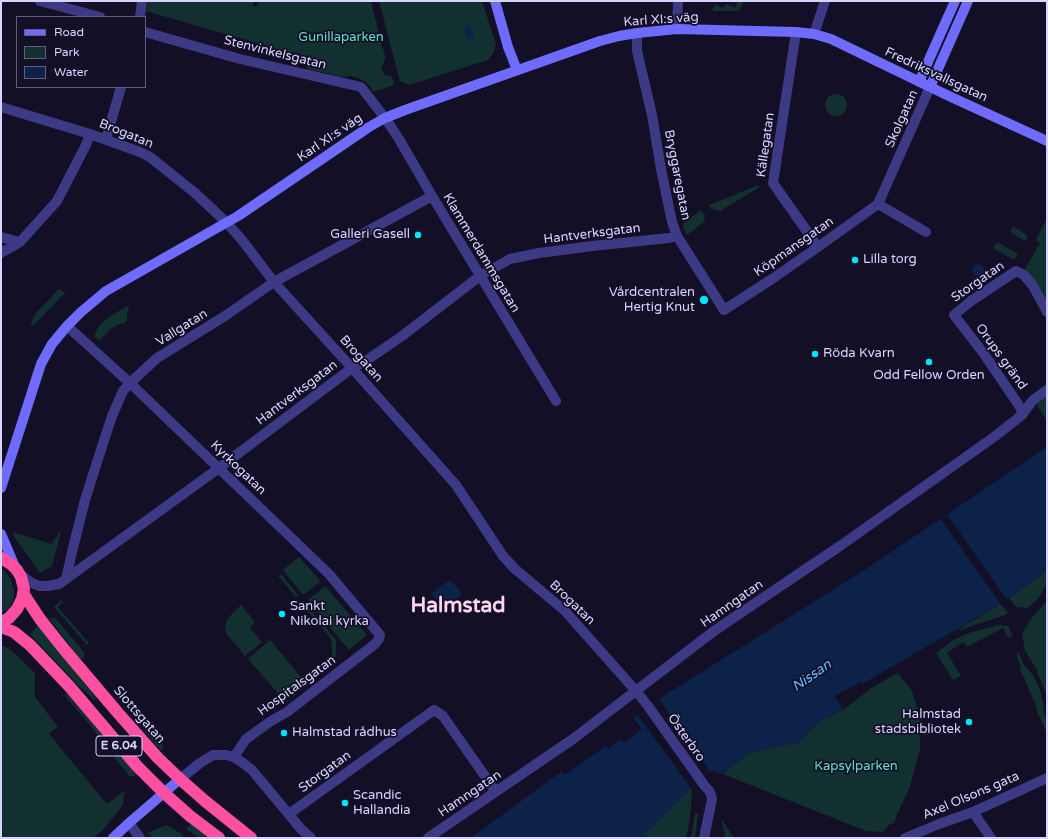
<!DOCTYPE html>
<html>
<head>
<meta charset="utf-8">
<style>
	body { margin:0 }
	#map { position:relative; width:1048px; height:839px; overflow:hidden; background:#130f26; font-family:"Varela Round",sans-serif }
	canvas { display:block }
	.frame { position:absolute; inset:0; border:2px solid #d9d4ff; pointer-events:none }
	.legend { position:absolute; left:16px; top:16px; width:130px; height:72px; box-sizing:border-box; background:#130f26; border:1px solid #625e7d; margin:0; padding:5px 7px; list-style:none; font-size:12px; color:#d9d4ff }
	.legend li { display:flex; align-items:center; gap:8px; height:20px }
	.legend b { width:20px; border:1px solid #625e7d }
</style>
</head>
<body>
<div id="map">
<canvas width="1048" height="839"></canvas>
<div class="frame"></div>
<ul class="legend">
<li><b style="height:5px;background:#6f6bff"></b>Road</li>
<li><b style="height:11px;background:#12302f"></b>Park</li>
<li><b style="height:11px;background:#0c2248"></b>Water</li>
</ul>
</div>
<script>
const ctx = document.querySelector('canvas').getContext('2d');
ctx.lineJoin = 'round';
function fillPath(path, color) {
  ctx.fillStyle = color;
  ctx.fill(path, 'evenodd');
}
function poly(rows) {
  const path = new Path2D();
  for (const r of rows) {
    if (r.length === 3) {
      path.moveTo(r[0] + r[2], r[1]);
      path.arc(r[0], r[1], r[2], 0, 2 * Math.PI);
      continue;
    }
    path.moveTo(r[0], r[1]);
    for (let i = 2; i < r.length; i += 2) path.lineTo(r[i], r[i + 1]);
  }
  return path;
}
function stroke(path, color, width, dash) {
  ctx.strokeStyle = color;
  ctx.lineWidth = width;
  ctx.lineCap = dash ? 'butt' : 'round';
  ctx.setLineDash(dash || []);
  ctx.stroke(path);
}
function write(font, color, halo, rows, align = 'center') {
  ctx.font = font + ' "Varela Round",sans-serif';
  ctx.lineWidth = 3.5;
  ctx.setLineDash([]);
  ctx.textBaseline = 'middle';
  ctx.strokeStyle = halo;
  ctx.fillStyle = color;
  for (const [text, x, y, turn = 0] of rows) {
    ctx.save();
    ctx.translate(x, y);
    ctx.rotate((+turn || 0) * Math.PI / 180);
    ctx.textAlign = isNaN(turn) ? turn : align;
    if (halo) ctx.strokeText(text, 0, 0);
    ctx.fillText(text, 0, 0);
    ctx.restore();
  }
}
fillPath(poly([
	[148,1,254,1,253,6,256,7,259,1,371,1,382,48,383,48,385,56,385,60,381,67,384,74,392,77,394,84,391,86,373,92,371,88,366,82,358,78,351,76,337,77,335,75,307,69,308,57,306,56,294,52,291,53,246,40,246,39,239,38,146,11],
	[379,1,482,1,496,44,495,47,494,52,488,60,409,85,400,81],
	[738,1,744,1,739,11,712,11,715,4,723,8,726,4,735,8],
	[836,105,11],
	[756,186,759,186,760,187,720,211,712,209,709,205],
	[701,210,705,215,704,222,687,235,683,228,684,223],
	[1047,219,1047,306,1024,271,1040,243,1036,241,1042,227],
	[1013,226,1028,236,1025,241,1010,232],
	[997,242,1018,254,1014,260,993,248],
	[59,289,65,293,33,326,31,325,31,323,35,314],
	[128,306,129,309,127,314,127,321,125,323,117,325,111,329,99,341,94,336,99,326,110,316],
	[1047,391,1047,421,1034,400],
	[59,531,61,532,52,566,40,573,14,537,13,532,52,544,54,539,57,537],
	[299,557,321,581,303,595,283,570],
	[1,568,4,570,11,579,14,591,14,597,12,603,9,608,1,614],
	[1047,571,1047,581,1042,593,1035,602,1027,608,1016,607,1009,598],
	[281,574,298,595,296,597,278,576],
	[325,587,326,587,367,635,349,650,309,602,309,599],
	[61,600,63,602,58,607,89,643,87,645,54,607],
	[1047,601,1047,697,1044,688,1037,672,1037,670,1025,651,1022,633,1034,615],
	[306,604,336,640,336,656,332,662,326,663,332,657,332,644,330,637,304,607],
	[1001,604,1008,613,1005,615,960,630,959,629],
	[241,605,255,622,250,628,262,642,245,656,226,633,225,627,227,619],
	[49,618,55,618,84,652,84,658,80,659],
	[38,625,97,698,94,700,76,683,30,634],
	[998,625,1008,626,1013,637,1008,637,1003,628,967,647,963,642,947,653,961,676,953,680,936,653,953,640,972,632],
	[270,640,305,682,284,698,281,697,248,659],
	[1,645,11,650,35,673,35,697,58,727,49,734,107,804,124,791,123,805,103,830,93,838,3,838,1,818],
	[1018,652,1024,665,1034,676,1040,690,1043,701,1044,712,1047,723,1047,734,1037,712,1036,706,1024,678,1020,671,1021,668,1017,658,1017,654],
	[898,673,912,691,920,717,920,750,909,789,896,817,894,823,890,824,883,832,866,831,723,774,748,753,799,742,822,720,843,710,873,687],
	[66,694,72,698,136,774,134,776,129,776,89,724,64,695],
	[145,723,164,747,161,751,150,738,142,725],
	[691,788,692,794,690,818,686,838,640,838],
	[695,813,698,814,695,838,691,838],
	[721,819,734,838,724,838,725,834],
	[191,823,211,838,199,838,186,829],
	[166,825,180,833,186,838,153,838,147,833]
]), '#12302f');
fillPath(poly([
	[470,24,474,38,468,40,463,26],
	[978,270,6],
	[1047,447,1047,571,997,606,862,684,861,682,835,697,843,710,822,720,799,742,748,753,723,774,717,773,713,770,691,788,640,838,471,838,665,695,860,573],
	[448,581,451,581,461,592,461,596,446,607,442,606,432,595,433,592]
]), '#0c2248');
fillPath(poly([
	[946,513,1008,601,1002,606,939,517],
	[861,682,862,684,838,697,845,709,843,710,835,696],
	[658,698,712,774,693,787,691,788,637,714],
	[635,715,636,716,633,718,642,729,624,743,621,739,608,749,606,746,565,775,560,770]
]), '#130f26');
stroke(poly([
	[40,1,100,17],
	[140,17,142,1],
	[677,29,678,1],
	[145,32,240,59,361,87,385,118,399,139,432,196,556,401],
	[796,32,773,183,818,247],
	[637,33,637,51,652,115,661,169,672,222,677,236,724,310,772,279,818,247,878,204,930,87],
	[814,34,825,1],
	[1,107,90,134,140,152,150,157,195,193,227,223,242,240,274,282,352,368,456,485,503,556,515,569,565,611,636,691,648,706,704,785,710,792,712,799,704,838],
	[106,139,121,87],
	[878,204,926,232],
	[1,237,20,242],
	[1,253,20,242,57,201,86,145,90,134],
	[67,326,130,383,329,574,380,635,379,639,375,644,287,712,271,721,246,739,234,757],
	[1022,415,1021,409,1018,404,984,354,954,315,971,301,1016,271,1024,275,1033,286,1047,312],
	[20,574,30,582,39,586,47,586,59,584,66,579,219,468,352,368,367,360,402,336,480,276,510,259,539,253,592,246,669,238,677,236],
	[66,579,72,552,85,500,98,459,112,416,123,391,130,383,157,358,225,316,274,282,432,196],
	[180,779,200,763,213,755,226,755,234,757,243,763,252,770,301,829,311,838],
	[973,812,991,838],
	[289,814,434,710,443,716,496,792],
	[129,823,140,838],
	[428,838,573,739,714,631,840,546,994,437,1022,415,1033,400,1047,390],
	[905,838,939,824,973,812,1047,778]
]), '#3d3a85', 10);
stroke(poly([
	[495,1,508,47,517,70],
	[919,82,955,1],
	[930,87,968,1],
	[1,488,41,364,52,344,67,326,81,312,106,291,238,216,369,127,385,118,405,110,600,41,619,36,637,33,677,29,796,32,814,34,831,39,951,97,1047,141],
	[1,534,15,567],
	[113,838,129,823,180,779]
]), '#6f6bff', 10);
stroke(poly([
	[1,558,11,564,17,570,21,577,24,589,22,599,17,609,9,618,1,622],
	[23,593,40,619,63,648,118,713,158,758,180,779,205,801,251,838],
	[1,627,14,632,30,645,69,686,137,766,164,793,190,816,219,838]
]), '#ff4fa3', 12);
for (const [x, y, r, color] of [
	[418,235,4,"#00e5ff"],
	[855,260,4,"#00e5ff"],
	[704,300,5,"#00e5ff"],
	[815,354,4,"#00e5ff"],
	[929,362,4,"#00e5ff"],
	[282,614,4,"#00e5ff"],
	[969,722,4,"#00e5ff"],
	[284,733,4,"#00e5ff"],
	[345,803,4,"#00e5ff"]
]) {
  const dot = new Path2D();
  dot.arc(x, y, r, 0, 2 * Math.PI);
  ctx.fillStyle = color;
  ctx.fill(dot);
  stroke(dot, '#130f26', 1.5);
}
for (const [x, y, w] of [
	[119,746,46]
]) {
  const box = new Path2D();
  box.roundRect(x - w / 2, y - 10, w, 20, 3);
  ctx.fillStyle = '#130f26';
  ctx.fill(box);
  stroke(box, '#d9d4ff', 1);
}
write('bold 12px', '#d9d4ff', null, [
	["E 6.04",119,746]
]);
write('13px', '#d9d4ff', '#130f26', [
	["Karl XI:s väg",661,20,-4],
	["Stenvinkelsgatan",275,53,14],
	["Fredriksvallsgatan",936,75,25],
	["Skolgatan",902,119,-66],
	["Brogatan",126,134,22],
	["Karl XI:s väg",330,138,-34],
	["Källegatan",766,145,-82],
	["Bryggaregatan",677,175,79],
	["Hantverksgatan",592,234,-7],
	["Köpmansgatan",794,247,-35],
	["Klammerdammsgatan",481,253,59],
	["Storgatan",978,282,-35],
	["Vallgatan",182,328,-32],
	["Orups gränd",1001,357,54],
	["Brogatan",361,359,48],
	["Hantverksgatan",297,393,-37],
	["Kyrkogatan",238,468,44],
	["Brogatan",572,603,44],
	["Hamngatan",732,604,-35],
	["Hospitalsgatan",297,686,-36],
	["Slottsgatan",139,715,49],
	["Österbro",686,738,55],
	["Storgatan",325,772,-36],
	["Hamngatan",470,794,-34],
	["Axel Olsons gata",971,796,-23]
]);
write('13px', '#5fe0c0', '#130f26', [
	["Gunillaparken",341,38],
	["Kapsylparken",856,767]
]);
write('13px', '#d9d4ff', '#130f26', [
	["Galleri Gasell",410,235,"right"],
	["Lilla torg",863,260],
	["Vårdcentralen",695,293,"right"],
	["Hertig Knut",695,308,"right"],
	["Röda Kvarn",823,354],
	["Odd Fellow Orden",929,376,"center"],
	["Sankt",290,607],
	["Nikolai kyrka",290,622],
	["Halmstad",961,715,"right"],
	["stadsbibliotek",961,730,"right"],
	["Halmstad rådhus",292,733],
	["Scandic",353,796],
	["Hallandia",353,811]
], 'left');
write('italic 14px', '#62b6ff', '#130f26', [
	["Nissan",812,676,-35]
]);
write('bold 21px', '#ffd6f0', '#130f26', [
	["Halmstad",458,606]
]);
</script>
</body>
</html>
